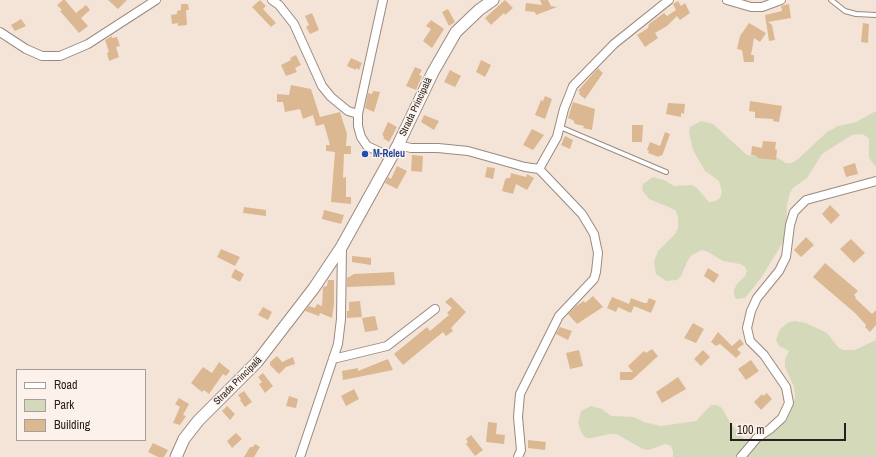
<!DOCTYPE html>
<html>
<head>
<meta charset="utf-8">
<style>
	body { margin:0 }
	#map { position:relative; width:876px; height:457px; overflow:hidden; background:#f4e4d7; font-family:"Archivo Narrow",sans-serif }
	canvas { display:block }
	.legend { position:absolute; left:16px; top:369px; width:130px; height:72px; box-sizing:border-box; background:#fdf2eb; border:1px solid #a79e99; margin:0; padding:5px 7px; list-style:none; font-size:12px; color:#27211d }
	.legend li { display:flex; align-items:center; gap:8px; height:20px }
	.legend b { width:20px; border:1px solid #a79e99 }
	.scale { position:absolute; left:730px; top:423px; width:116px; height:18px; box-sizing:border-box; border:2px solid #27211d; border-top:0; padding-left:5px; font-size:12px; line-height:14px; white-space:nowrap; color:#27211d; -webkit-text-stroke:3px #fdf2eb; paint-order:stroke }
</style>
</head>
<body>
<div id="map">
<canvas width="876" height="457"></canvas>
<ul class="legend">
<li><b style="height:5px;background:#fff"></b>Road</li>
<li><b style="height:11px;background:#d4d9ba"></b>Park</li>
<li><b style="height:11px;background:#dbb892"></b>Building</li>
</ul>
<div class="scale">100 m</div>
</div>
<script>
const ctx = document.querySelector('canvas').getContext('2d');
ctx.lineJoin = 'round';
function fillPath(path, color) {
  ctx.fillStyle = color;
  ctx.fill(path, 'evenodd');
}
function poly(rows) {
  const path = new Path2D();
  for (const r of rows) {
    path.moveTo(r[0], r[1]);
    for (let i = 2; i < r.length; i += 2) path.lineTo(r[i], r[i + 1]);
  }
  return path;
}
function stroke(path, color, width, dash) {
  ctx.strokeStyle = color;
  ctx.lineWidth = width;
  ctx.lineCap = dash ? 'butt' : 'round';
  ctx.setLineDash(dash || []);
  ctx.stroke(path);
}
function write(font, color, halo, rows, align = 'center') {
  ctx.font = font + ' "Archivo Narrow",sans-serif';
  ctx.lineWidth = 3;
  ctx.setLineDash([]);
  ctx.textBaseline = 'middle';
  ctx.strokeStyle = halo;
  ctx.fillStyle = color;
  for (const [text, x, y, turn = 0] of rows) {
    ctx.save();
    ctx.translate(x, y);
    ctx.rotate((+turn || 0) * Math.PI / 180);
    ctx.textAlign = isNaN(turn) ? turn : align;
    if (halo) ctx.strokeText(text, 0, 0);
    ctx.fillText(text, 0, 0);
    ctx.restore();
  }
}
fillPath(poly([
	[876,111,876,167,869,158,869,139,863,134,852,135,822,154,807,178,793,188,790,193,787,204,786,233,782,244,761,278,745,298,736,299,734,295,734,290,737,284,745,276,747,271,745,267,740,264,723,261,708,252,702,250,692,255,688,260,681,276,677,280,666,281,656,274,654,262,658,251,675,234,678,228,678,217,676,211,671,208,649,199,642,190,643,184,653,177,664,180,674,186,692,185,697,188,709,202,715,201,720,198,722,192,719,181,705,171,693,150,689,133,690,127,701,121,713,124,747,155,753,156,764,153,770,153,786,163,791,163,797,160,827,132,838,126,856,122],
	[795,321,806,323,827,333,838,347,843,350,855,350,876,340,876,457,673,457,673,451,671,446,665,444,649,450,643,449,616,434,610,434,592,438,586,438,582,434,578,423,581,411,591,406,602,409,611,416,634,417,644,422,661,426,696,421,711,405,717,405,722,408,731,424,746,441,748,446,785,420,791,410,795,398,794,387,785,367,785,359,789,351,779,346,776,340,780,329,789,322]
]), '#d4d9ba');
fillPath(poly([
	[63,0,65,0,76,13,86,5,90,10,81,18,88,26,79,33,60,11,62,10,57,5],
	[108,0,127,0,118,9],
	[260,0,266,6,263,9,276,23,271,27,252,7],
	[505,0,513,8,505,15,504,13,491,25,485,18],
	[540,0,548,0,551,6,557,7,536,15,535,12,525,11,526,3,542,5],
	[678,1,681,6,685,3,690,13,680,20,677,16,667,26,655,33,658,38,645,47,637,35,648,28,649,24,664,13,667,16,676,10,673,4],
	[181,4,188,4,189,10,183,10,186,10,187,25,178,26,178,23,172,24,171,15,177,14,177,11,181,10],
	[789,4,791,18,768,22,772,25,775,40,769,41,765,15,782,11,781,6],
	[448,9,455,22,449,26,442,12],
	[312,13,319,30,310,34,306,27,309,25,305,16],
	[21,19,26,26,15,31,11,25],
	[431,20,444,29,432,48,423,41,431,29,426,26],
	[749,23,766,33,760,42,754,38,751,55,754,55,754,62,744,62,742,50,737,49,740,36],
	[863,23,869,24,868,43,861,42],
	[112,36,112,38,117,37,120,46,116,47,119,57,109,61,107,53,109,52,105,40],
	[296,55,301,65,295,68,297,72,286,76,281,65,291,60,290,58],
	[351,58,362,63,359,70,356,68,356,70,347,66],
	[481,60,491,65,485,77,476,72],
	[415,67,422,70,419,75,422,76,416,90,406,86],
	[598,68,603,73,585,99,579,94,580,92,578,91],
	[450,70,461,76,455,87,444,82],
	[291,85,311,89,320,117,340,112,347,134,346,146,351,146,351,154,344,154,343,178,346,177,346,197,351,197,351,204,331,202,335,152,326,151,326,145,330,145,324,124,316,126,313,115,303,119,300,109,285,112,283,102,277,102,277,94,289,95],
	[373,91,380,92,374,112,365,108,368,93,372,94],
	[545,96,552,99,545,119,535,115,541,100,543,101],
	[750,101,782,106,779,122,773,121,773,119,755,118,755,112,749,111],
	[573,102,595,109,592,130,583,128,584,126,575,124,573,120,568,118],
	[668,103,685,104,684,114,681,113,681,117,666,114],
	[424,115,439,121,434,130,421,122],
	[388,122,397,127,389,142,383,138,384,136,382,135],
	[632,125,643,125,642,142,632,142],
	[532,129,544,135,533,150,523,145],
	[665,132,670,134,662,156,660,155,659,157,648,153,649,151,647,150,650,142,660,146],
	[565,136,573,140,570,149,561,145],
	[763,141,776,142,775,149,777,150,776,160,757,158,757,156,751,155,752,146,762,148],
	[412,155,423,156,422,172,411,171],
	[855,163,858,174,846,177,843,167],
	[397,166,407,171,397,189,385,183,388,177,391,179],
	[487,167,495,168,493,179,485,177],
	[511,173,526,177,527,174,534,178,527,190,516,184,513,194,502,191,505,180,507,178,510,178],
	[830,205,840,215,831,224,822,214],
	[244,207,266,210,266,216,243,213],
	[324,210,344,215,341,224,322,219],
	[806,237,814,245,801,257,794,250],
	[851,239,865,253,854,263,840,249],
	[221,249,240,257,235,266,217,257],
	[352,256,371,258,371,265,352,262],
	[825,263,858,291,854,295,856,297,855,298,872,314,876,310,876,325,870,332,865,327,866,325,855,313,813,277],
	[708,268,719,275,714,283,704,276],
	[235,269,244,274,240,282,231,277],
	[394,272,395,285,347,287,347,278,354,274],
	[328,280,334,280,334,304,332,318,320,313,319,316,305,311,309,306,315,308,317,304,322,306,323,287,327,286],
	[593,296,603,307,577,324,568,314,576,306,584,301,585,303],
	[451,297,466,312,451,328,453,331,446,336,443,332,403,365,394,354,427,327,430,331,449,315,447,313,452,308,445,302],
	[612,297,634,306,631,313,618,307,616,312,607,308],
	[631,298,644,303,647,303,649,298,656,301,651,313,629,304],
	[360,301,362,317,347,318,347,311,349,311,349,302],
	[263,307,272,312,268,320,258,315],
	[375,316,378,330,365,332,362,318],
	[693,323,704,329,696,343,684,338],
	[560,327,572,331,568,340,556,334],
	[718,332,732,346,740,339,744,344,737,349,741,353,736,358,720,344,716,346,711,342],
	[652,349,658,356,632,380,620,380,620,372,633,372,628,366,644,351,646,353],
	[579,350,583,366,570,369,566,353],
	[703,350,710,357,701,366,694,359],
	[277,356,282,362,293,357,295,364,286,367,279,374,270,365,270,362],
	[388,359,393,370,343,380,342,371,358,368,358,371],
	[751,360,759,371,746,380,738,369],
	[219,362,230,371,226,376,223,374,209,394,204,390,202,392,191,383,203,367,212,373],
	[263,373,273,386,265,393,259,384,262,382,258,377],
	[678,377,686,389,662,403,656,392],
	[354,389,359,399,346,406,341,396],
	[244,391,252,402,245,407,240,400,241,399,238,395],
	[767,393,772,399,761,410,754,402,762,394,763,396],
	[289,396,298,399,296,408,286,406],
	[179,398,189,404,183,415,186,416,180,425,173,423,180,407,175,404],
	[227,406,235,414,230,420,222,411],
	[488,422,497,423,496,434,505,435,504,444,486,442],
	[236,433,242,439,232,448,227,441],
	[471,435,483,450,475,456,466,444,468,442,466,439],
	[528,440,546,442,545,450,528,448],
	[153,443,168,450,164,457,158,457,148,452],
	[255,444,260,447,254,457,244,457,250,447,253,447]
]), '#dbb892');
const lane = poly([
	[831,0,845,11,856,14,876,15],
	[560,127,666,172]
]);
const street = poly([
	[272,0,279,5,294,24,322,86,331,97,348,111,358,114],
	[383,0,358,114,358,126,361,137,367,146,391,157],
	[727,0,751,7,762,7,781,0],
	[0,32,26,49,42,56,60,56,88,44,156,0],
	[398,145,411,148,438,148,468,151,525,167,539,169,582,214,594,234,598,253,596,272,594,279,559,316,520,394,518,417,521,450,518,457],
	[539,169,557,137,564,109,573,86,614,44,669,0],
	[333,359,387,346,435,309],
	[300,457,338,344,341,319,342,246],
	[741,457,757,438,770,429,782,418,789,403,786,387,764,355,750,341,747,328,751,311,757,298,779,271,786,257,790,225,794,212,806,200,876,181]
]);
const secondary = poly([
	[176,457,184,439,198,421,257,362,314,288,342,246,398,145,433,72,456,32,479,10,493,0]
]);
stroke(lane, '#9a8a7f', 6);
stroke(street, '#9a8a7f', 10);
stroke(secondary, '#9a8a7f', 13);
stroke(lane, '#fff', 4);
stroke(street, '#fff', 8);
stroke(secondary, '#fff', 11);
for (const [x, y, r, color] of [
	[365,154,4,"#1a4fb4"]
]) {
  const dot = new Path2D();
  dot.arc(x, y, r, 0, 2 * Math.PI);
  ctx.fillStyle = color;
  ctx.fill(dot);
  stroke(dot, '#fdf2eb', 1.5);
}
write('10px', '#27211d', '#fdf2eb', [
	["Strada Principală",416,107,-65],
	["Strada Principală",238,381,-45]
]);
write('bold 10px', '#164399', '#fdf2eb', [
	["M-Releu",373,154]
], 'left');
</script>
</body>
</html>
